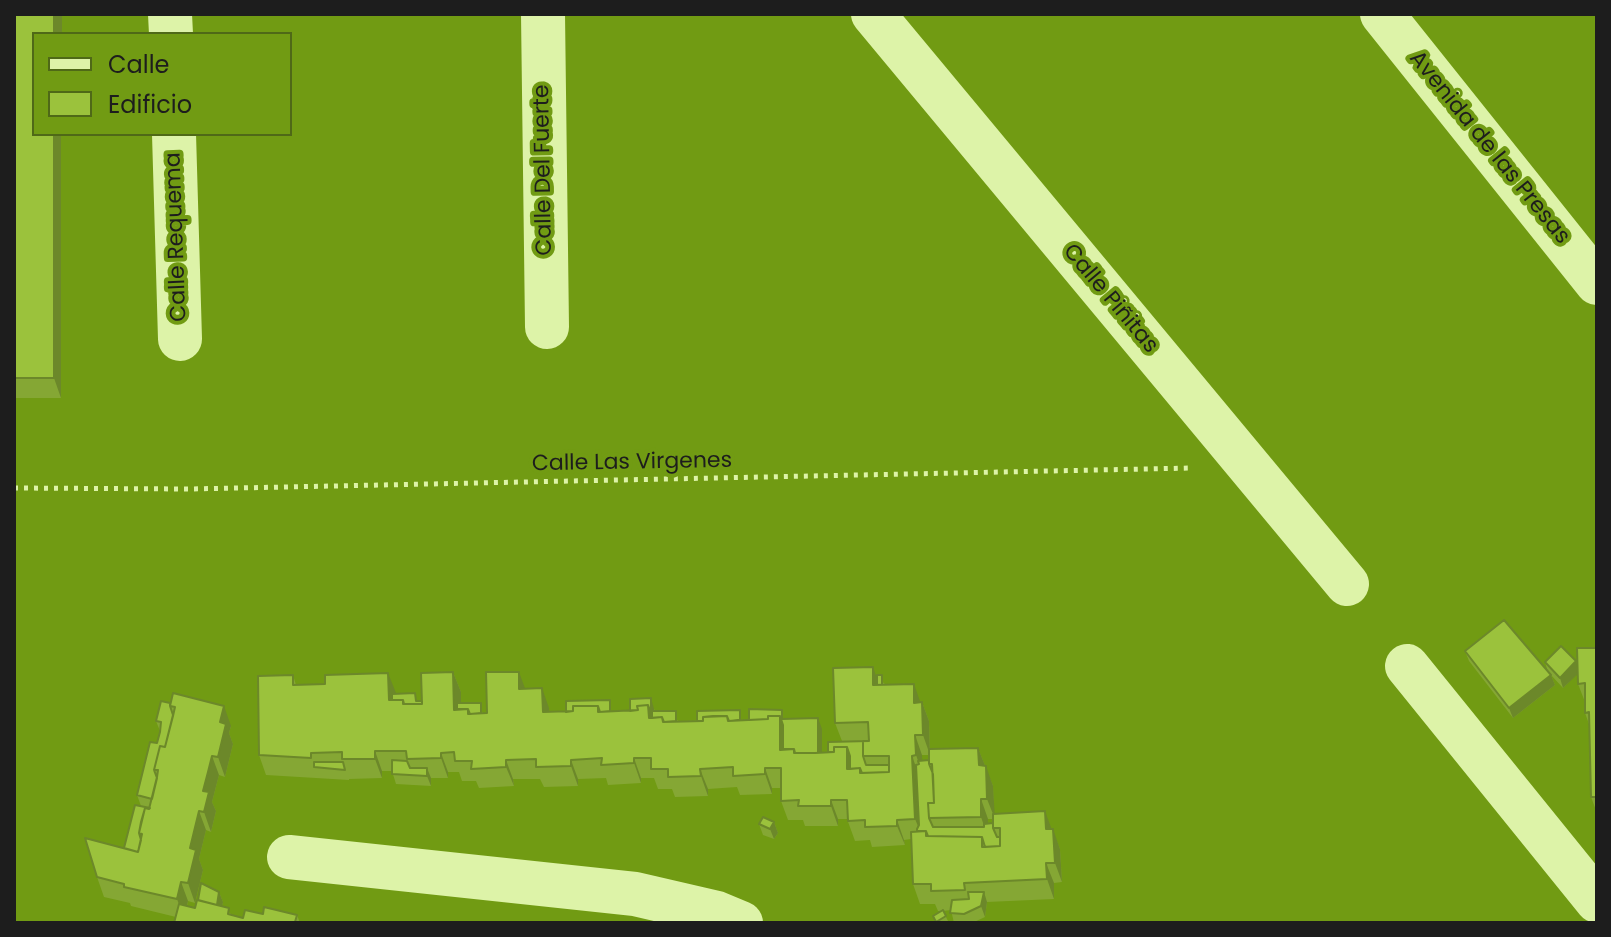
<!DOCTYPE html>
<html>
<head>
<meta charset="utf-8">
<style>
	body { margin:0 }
	#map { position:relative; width:1611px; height:937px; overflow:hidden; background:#719b13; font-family:Poppins,sans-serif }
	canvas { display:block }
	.frame { position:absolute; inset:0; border:16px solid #1d1d1d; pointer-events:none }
	.legend { position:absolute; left:32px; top:32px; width:260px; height:104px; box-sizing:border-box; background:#719b13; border:2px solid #4f6917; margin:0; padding:10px 14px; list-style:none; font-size:24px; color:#1d1d1d }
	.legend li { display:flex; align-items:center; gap:16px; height:40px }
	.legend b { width:40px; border:2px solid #4f6917 }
</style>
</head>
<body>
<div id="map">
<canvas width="1611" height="937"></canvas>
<div class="frame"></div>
<ul class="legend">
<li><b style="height:10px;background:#ddf3a8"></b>Calle</li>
<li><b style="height:22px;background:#9bc23c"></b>Edificio</li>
</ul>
</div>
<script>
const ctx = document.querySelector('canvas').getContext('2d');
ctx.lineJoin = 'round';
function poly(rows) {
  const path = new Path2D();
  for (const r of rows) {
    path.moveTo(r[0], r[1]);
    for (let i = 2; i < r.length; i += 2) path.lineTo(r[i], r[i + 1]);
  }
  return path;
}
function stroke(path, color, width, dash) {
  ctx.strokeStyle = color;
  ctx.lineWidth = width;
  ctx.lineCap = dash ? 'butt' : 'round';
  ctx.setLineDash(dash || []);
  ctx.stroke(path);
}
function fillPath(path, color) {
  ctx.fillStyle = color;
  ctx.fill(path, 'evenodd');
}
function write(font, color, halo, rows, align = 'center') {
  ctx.font = font + ' Poppins,sans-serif';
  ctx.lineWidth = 8;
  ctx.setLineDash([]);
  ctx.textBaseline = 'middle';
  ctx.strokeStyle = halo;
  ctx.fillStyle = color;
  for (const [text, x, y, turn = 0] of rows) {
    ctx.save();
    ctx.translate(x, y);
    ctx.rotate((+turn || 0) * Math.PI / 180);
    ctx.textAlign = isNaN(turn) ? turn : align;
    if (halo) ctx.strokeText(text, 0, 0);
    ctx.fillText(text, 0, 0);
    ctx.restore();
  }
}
stroke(poly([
	[14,488,189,489,1193,468]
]), '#ddf3a8', 5, [4, 6]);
stroke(poly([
	[170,14,171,34],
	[543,14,547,327],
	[873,14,1347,584],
	[1382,14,1597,283],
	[174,134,180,339],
	[1407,666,1597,901],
	[289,857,635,894,717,913,741,923]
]), '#ddf3a8', 44);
fillPath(poly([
	[14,14,62,14,62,34,34,34,34,134,61,134,61,398,14,398],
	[1597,648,1597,813,1591,797,1589,724,1585,713,1585,702,1578,684,1578,673,1563,688,1551,675,1555,685,1513,718,1469,661,1465,651,1548,672,1545,662,1576,661,1578,667],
	[453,672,461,692,461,703,484,713,487,713,525,689,549,708,549,712,614,711,654,709,655,711,679,721,786,719,822,729,822,752,828,752,842,741,835,723,877,677,886,685,920,702,922,702,929,721,930,749,978,748,993,786,994,814,1052,829,1060,849,1062,882,1054,883,1054,899,987,902,985,917,972,923,954,923,951,910,943,911,949,923,935,923,933,916,943,911,938,911,935,904,920,904,913,884,911,839,904,840,905,845,872,847,870,840,855,841,847,819,838,819,838,826,805,826,803,820,788,820,781,801,781,788,772,788,772,794,740,795,737,787,708,789,708,796,675,797,672,789,658,789,654,778,641,778,641,783,608,785,606,778,578,779,578,786,544,787,540,779,513,779,514,786,479,788,476,781,462,781,459,772,448,772,448,778,431,778,431,786,396,784,392,771,382,771,382,778,349,779,349,780,266,775,259,755,293,675,296,685,396,694,418,701,422,701],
	[922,755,929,755,929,760,922,761],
	[988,819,993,819,993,823,988,823],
	[161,701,231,726,229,733,233,744,225,777,219,775,212,802,216,811,211,832,206,830,199,859,203,870,195,903,188,901,187,906,195,908,219,892,223,902,222,906,232,915,243,918,263,914,297,915,300,923,176,917,131,906,130,903,104,897,97,877,124,848,150,808,141,806,137,795,157,743,160,731,156,721],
	[774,822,778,833,774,839,763,835,759,824]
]), '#85a734');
fillPath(poly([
	[54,14,62,14,62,34,54,34],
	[54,134,61,134,61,398,54,378],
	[1576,661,1580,672,1563,688,1560,678],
	[873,667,880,687,873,685],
	[453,672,461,692,461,719,454,710],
	[519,672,526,691,519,689],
	[388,673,396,693,396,709,389,700],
	[1551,675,1555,685,1513,718,1509,708],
	[914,684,921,704,914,703],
	[542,688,549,708,550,731,543,712],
	[651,698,654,709,655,723,649,718,648,705],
	[922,702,929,721,930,755,923,735],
	[224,706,231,726,229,733,233,744,225,777,218,757,220,722],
	[780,716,787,736,787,759,780,750],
	[818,718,822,729,822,772,818,762],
	[915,735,922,755,923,775,916,755],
	[847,747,854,767,854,778,847,769],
	[978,748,986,768,979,765],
	[375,751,382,771,382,778,375,759],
	[441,753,448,772,448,778,441,758],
	[212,756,219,775,212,802,216,811,211,832,204,812,203,791],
	[912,756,919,775,923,838,915,819],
	[634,758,641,778,641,783,634,763],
	[506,760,513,779,514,786,506,767],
	[571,760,578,779,578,786,571,766],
	[986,766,993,786,995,819,987,799],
	[427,768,431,778,431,786,427,776],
	[765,768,772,788,772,794,765,774],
	[700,769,708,789,708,796,701,776],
	[981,799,988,819,988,837,981,817],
	[831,800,838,819,838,826,831,806],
	[199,811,206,830,199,859,203,870,195,903,188,883,190,848],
	[1045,811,1052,830,1046,829],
	[897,820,904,840,905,845,897,826],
	[774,822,778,833,774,839,770,829],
	[1053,829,1060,849,1062,882,1055,863],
	[1046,863,1054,883,1054,899,1047,879],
	[181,882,188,901,184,919,177,899],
	[219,892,223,902,219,923,215,913],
	[984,892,987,902,985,917,981,906]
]), '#6c882a');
const building = poly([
	[14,14,54,14,54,34,34,34,34,134,54,134,54,378,14,378,14,14],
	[1504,620,1551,675,1509,708,1465,651,1504,620],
	[1561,646,1576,661,1560,678,1545,662,1561,646],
	[1577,648,1597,648,1597,797,1591,797,1589,712,1585,713,1585,683,1578,684,1577,648],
	[873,667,873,685,914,684,914,703,922,702,923,735,915,735,916,755,912,756,915,819,897,820,897,826,865,827,865,820,848,821,847,800,831,800,831,806,798,806,799,800,781,801,781,768,765,768,765,774,733,776,733,767,700,769,701,776,668,777,668,769,651,769,651,758,634,758,634,763,601,765,602,758,571,760,571,766,536,767,536,759,506,760,506,767,471,769,472,761,455,761,454,752,441,753,441,758,407,759,406,751,375,751,375,759,342,759,342,752,311,753,311,758,259,755,258,676,293,675,293,685,325,684,325,675,388,673,389,700,403,700,403,704,422,704,421,673,453,672,454,710,468,709,468,714,487,713,486,672,519,672,519,689,542,688,543,712,573,711,573,706,598,706,598,712,638,710,637,706,648,705,649,718,662,717,663,722,703,721,703,717,713,716,727,716,728,721,768,719,768,716,780,716,780,750,794,749,794,753,815,753,834,752,834,747,847,747,847,769,860,768,860,773,889,772,889,756,863,756,863,741,869,741,868,722,835,723,833,668,873,667],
	[877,675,882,675,882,685,877,685,877,675],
	[173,693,224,706,220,722,226,724,218,757,212,756,208,772,203,791,209,792,204,812,199,811,190,848,196,850,188,883,181,882,177,899,124,887,124,884,97,877,85,838,138,852,142,834,139,833,141,822,145,808,149,809,157,777,158,770,154,770,160,746,165,747,173,716,175,707,170,706,173,693],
	[415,693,416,701,422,701,422,704,404,704,403,700,392,700,392,694,415,693],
	[651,698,651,713,648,705,637,706,638,710,630,711,630,699,651,698],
	[610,700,610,711,600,712,598,706,573,706,573,711,566,712,566,701,610,700],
	[161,701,170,703,170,706,173,715,165,747,160,746,154,770,157,778,152,799,137,795,150,742,157,743,160,732,161,722,156,721,161,701],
	[457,703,481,703,481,713,470,714,468,709,457,709,457,703],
	[749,709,782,710,782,719,818,718,818,753,795,753,794,749,783,749,783,725,780,716,768,716,768,719,749,720,749,709],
	[740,710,740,720,729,721,727,716,703,717,703,721,697,721,697,711,740,710],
	[652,711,676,711,676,721,664,722,662,717,652,718,652,711],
	[863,741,863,756,866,765,889,765,889,772,862,773,860,768,850,769,850,756,847,747,834,747,834,752,828,752,828,742,869,741,863,741],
	[978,748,979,765,986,766,987,799,981,799,981,817,929,818,928,803,934,803,932,764,929,764,929,749,978,748],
	[392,760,407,761,410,768,427,768,427,776,392,774,392,760],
	[929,760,929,764,933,774,934,803,928,803,929,818,933,827,984,827,984,824,993,823,993,828,997,837,1000,837,1000,846,985,847,982,837,928,836,926,831,917,831,917,829,919,825,916,765,919,764,918,761,929,760],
	[314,762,343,762,345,770,314,767,314,762],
	[135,805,150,808,149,809,145,808,139,833,141,840,138,852,124,848,135,805],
	[1045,811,1046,829,1053,829,1055,863,1046,863,1047,879,964,883,965,890,931,891,931,884,913,884,911,832,926,831,926,836,982,837,982,847,1000,846,1000,828,993,828,993,814,1045,811],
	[763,817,774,822,770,829,759,824,763,817],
	[201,883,219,892,217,905,198,900,201,883],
	[968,892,984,892,981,906,964,914,950,913,952,900,969,899,968,892],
	[197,900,229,908,228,914,243,918,245,910,263,914,264,907,297,915,295,922,300,923,174,923,179,904,195,908,197,900],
	[943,910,946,916,936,922,933,916,943,910]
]);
fillPath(building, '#9bc23c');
stroke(building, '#6c882a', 2);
write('22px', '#1d1d1d', '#719b13', [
	["Avenida de las Presas",1489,148,51],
	["Calle Del Fuerte",544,170,-91],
	["Calle Requema",177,237,-92],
	["Calle Piñitas",1110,299,50],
	["Calle Las Virgenes",632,463,-1]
]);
</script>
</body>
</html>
